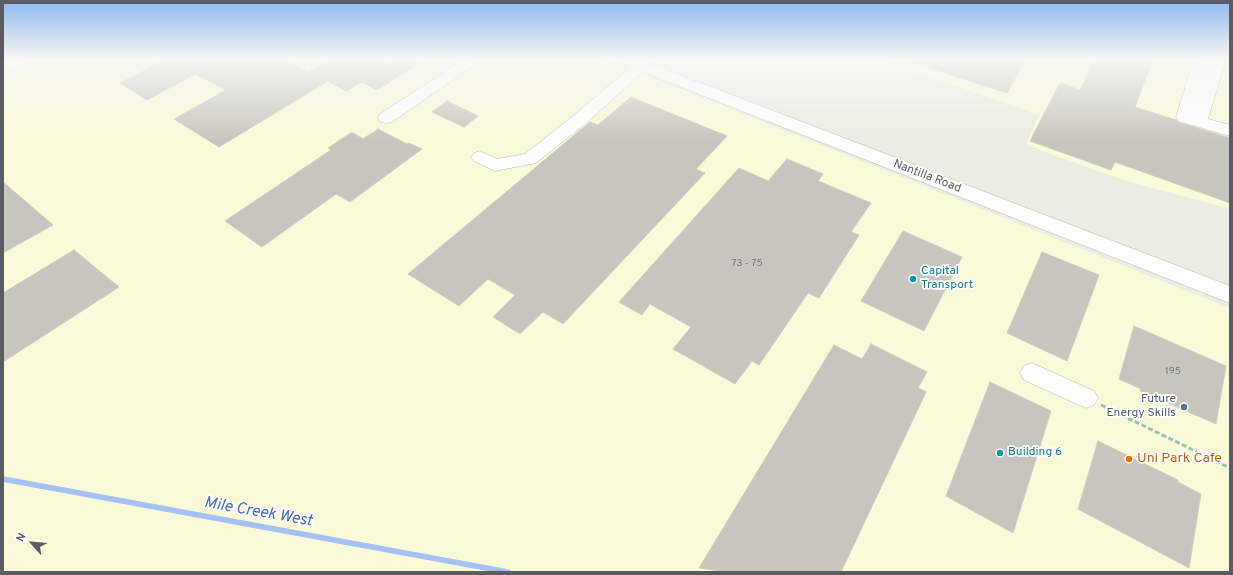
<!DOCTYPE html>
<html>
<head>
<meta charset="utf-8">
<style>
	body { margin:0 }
	#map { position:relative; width:1233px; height:575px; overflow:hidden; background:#ebece2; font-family:Overpass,sans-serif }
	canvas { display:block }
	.frame { position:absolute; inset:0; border:4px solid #5a5c61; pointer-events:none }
	.north { position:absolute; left:12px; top:523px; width:40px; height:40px; -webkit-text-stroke:3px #fff; paint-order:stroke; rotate:297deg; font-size:11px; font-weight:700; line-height:16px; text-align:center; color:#5a5c61 }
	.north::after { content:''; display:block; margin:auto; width:14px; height:18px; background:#5a5c61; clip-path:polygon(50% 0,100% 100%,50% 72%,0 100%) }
</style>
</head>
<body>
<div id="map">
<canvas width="1233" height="575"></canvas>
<div class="frame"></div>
<div class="north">N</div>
</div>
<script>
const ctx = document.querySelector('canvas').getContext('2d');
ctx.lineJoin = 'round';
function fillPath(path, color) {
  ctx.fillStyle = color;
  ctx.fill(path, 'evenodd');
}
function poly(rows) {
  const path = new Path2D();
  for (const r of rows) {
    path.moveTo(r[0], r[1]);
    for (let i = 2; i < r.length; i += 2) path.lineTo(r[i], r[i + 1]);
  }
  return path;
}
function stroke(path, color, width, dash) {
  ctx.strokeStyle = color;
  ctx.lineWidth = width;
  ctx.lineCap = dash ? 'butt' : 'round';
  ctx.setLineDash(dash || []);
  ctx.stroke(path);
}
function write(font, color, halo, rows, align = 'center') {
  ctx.font = font + ' Overpass,sans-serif';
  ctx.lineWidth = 3.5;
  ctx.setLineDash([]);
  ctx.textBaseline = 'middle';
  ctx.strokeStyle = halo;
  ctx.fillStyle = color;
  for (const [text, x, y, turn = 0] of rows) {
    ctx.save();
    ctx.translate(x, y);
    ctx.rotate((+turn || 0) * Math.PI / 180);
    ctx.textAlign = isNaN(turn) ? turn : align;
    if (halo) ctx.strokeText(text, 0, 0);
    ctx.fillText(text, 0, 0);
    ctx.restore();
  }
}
fillPath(poly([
	[3,59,606,59,1230,308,1230,572,3,572],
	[876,59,1230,59,1230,209,1126,181,1026,145,1039,115]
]), '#f9fad8');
stroke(poly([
	[3,479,508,572]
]), '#a7c0f6', 5.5);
const building = poly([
	[167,59,281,59,308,73,333,59,379,59,387,63,393,59,426,59,377,90,362,82,346,91,328,81,219,147,174,119,226,90,195,74,147,100,120,83,167,59],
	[911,59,1026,59,1007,93,911,62,911,59],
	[1095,59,1153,59,1135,107,1176,120,1178,122,1230,138,1230,203,1115,162,1111,170,1030,141,1060,83,1080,90,1095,59],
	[631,97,727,136,696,169,705,173,563,324,543,312,520,334,493,317,515,295,488,279,459,306,408,274,590,122,598,125,631,97],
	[447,101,478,116,464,127,432,112,447,101],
	[378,129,407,144,409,143,422,149,350,202,336,194,262,247,225,221,331,150,328,148,352,132,363,139,378,129],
	[787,159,823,174,818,181,871,203,851,232,859,235,819,298,808,293,759,365,752,361,735,384,673,349,691,327,650,304,642,315,619,302,739,168,768,181,787,159],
	[3,182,53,225,3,253,3,182],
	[903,231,962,257,924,331,861,301,903,231],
	[74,250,119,287,3,362,3,293,74,250],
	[1042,252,1099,275,1067,361,1007,333,1042,252],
	[1134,326,1226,366,1216,424,1140,391,1141,389,1119,379,1134,326],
	[871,344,927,372,918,388,926,392,841,572,726,572,699,568,834,345,862,359,871,344],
	[990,382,1051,411,1013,533,946,496,990,382],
	[1098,441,1178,480,1178,482,1201,494,1189,568,1078,509,1098,441]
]);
fillPath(building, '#c7c6be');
stroke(building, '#d0cfc1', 1);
const minor = poly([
	[9,59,29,59,27,62,3,73,3,62,9,59],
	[465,59,483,59,392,122,386,123,380,122,378,118,380,114,465,59],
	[617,59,638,59,1230,286,1230,303,643,72,585,124,536,163,495,171,474,161,471,157,474,153,480,151,497,159,525,154,573,116,631,67,619,62,617,59],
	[1194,59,1210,59,1195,107,1210,59,1226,59,1208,119,1230,125,1230,136,1178,121,1176,117,1194,59],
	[1032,363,1094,391,1098,398,1094,405,1086,408,1024,380,1020,373,1024,366,1032,363]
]);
stroke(minor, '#b7b8bd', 1);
stroke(poly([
	[604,59,611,62]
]), '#9ac1af', 2, [3, 1.5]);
stroke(poly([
	[1101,405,1230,468]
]), '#9ac1af', 3, [5, 2.5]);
fillPath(minor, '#fff');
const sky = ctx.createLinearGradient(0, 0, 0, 140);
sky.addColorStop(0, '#8eb9ee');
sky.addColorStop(0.42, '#f6f6f2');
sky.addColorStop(1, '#f6f6f200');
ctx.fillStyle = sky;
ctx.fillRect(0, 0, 1233, 140);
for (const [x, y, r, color] of [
	[913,279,4,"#0f9aa8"],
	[1184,407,4,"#5c6f8a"],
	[1000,453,4,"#0f9aa8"],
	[1129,459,4,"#e8710a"]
]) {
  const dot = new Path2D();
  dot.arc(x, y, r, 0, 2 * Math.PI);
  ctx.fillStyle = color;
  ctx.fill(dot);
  stroke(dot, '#fff', 1.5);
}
write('10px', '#757678', null, [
	["73 - 75",747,264],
	["195",1173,372]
]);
write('12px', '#5a5c61', '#fff', [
	["Nantilla Road",927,177,21]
]);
write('12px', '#0d838f', '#fff', [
	["Capital",921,272],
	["Transport",921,286],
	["Building 6",1008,453]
], 'left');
write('12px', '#4e5e75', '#fff', [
	["Future",1176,400],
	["Energy Skills",1176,414]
], 'right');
write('14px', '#c56008', '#fff', [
	["Uni Park Cafe",1137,459]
], 'left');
write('italic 16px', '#4d66b7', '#fff', [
	["Mile Creek West",258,513,10]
]);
</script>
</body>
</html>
